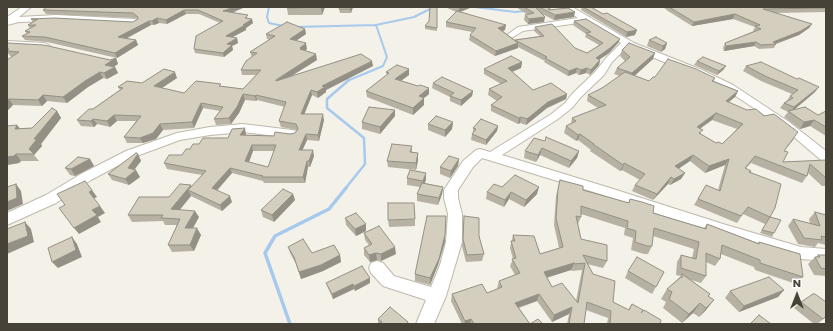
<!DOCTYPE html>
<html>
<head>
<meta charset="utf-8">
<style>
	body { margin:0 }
	#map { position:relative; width:833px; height:331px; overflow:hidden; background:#f3f1e8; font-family:Poppins,sans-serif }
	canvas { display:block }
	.frame { position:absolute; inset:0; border:8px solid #464237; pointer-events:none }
	.north { position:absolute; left:777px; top:275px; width:40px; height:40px; -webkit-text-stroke:3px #fff; paint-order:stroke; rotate:0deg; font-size:11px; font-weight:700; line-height:16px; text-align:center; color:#464237 }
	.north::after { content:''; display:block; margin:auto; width:14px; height:18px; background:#464237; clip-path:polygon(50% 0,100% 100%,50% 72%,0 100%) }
</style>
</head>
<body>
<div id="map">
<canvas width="833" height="331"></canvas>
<div class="frame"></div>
<div class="north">N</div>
</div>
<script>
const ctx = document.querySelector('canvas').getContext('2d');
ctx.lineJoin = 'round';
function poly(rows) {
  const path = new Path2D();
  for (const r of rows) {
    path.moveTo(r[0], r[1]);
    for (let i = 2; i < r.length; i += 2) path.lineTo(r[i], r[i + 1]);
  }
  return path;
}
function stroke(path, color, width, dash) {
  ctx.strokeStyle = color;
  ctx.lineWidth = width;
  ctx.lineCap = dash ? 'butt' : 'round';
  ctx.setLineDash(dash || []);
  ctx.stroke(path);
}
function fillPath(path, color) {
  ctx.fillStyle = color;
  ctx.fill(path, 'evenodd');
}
stroke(poly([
	[269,7,267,17,269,23,283,26],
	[475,7,515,12,525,11],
	[295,27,376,25,414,17,434,7],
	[347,81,383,66,387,57,376,25]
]), '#a7c9ed', 2);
stroke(poly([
	[345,189,365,164,364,138,327,108,327,99,349,80]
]), '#a7c9ed', 2.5);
stroke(poly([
	[290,324,265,253,275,236,329,209,346,188]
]), '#a7c9ed', 3.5);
const minor = poly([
	[22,7,31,7,19,17,56,15,135,19,139,22,135,25,56,21,19,22,7,25,7,17,22,7],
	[562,7,572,7,634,43,702,70,733,85,789,122,826,151,826,161,821,160,781,126,725,89,694,74,627,47,612,62,604,75,580,98,573,107,558,119,502,155,610,188,723,224,801,247,826,249,826,261,801,259,722,236,600,194,482,158,473,167,458,190,458,198,462,214,462,242,446,296,434,324,416,324,426,300,383,286,371,273,369,268,371,263,377,261,383,263,394,276,431,287,440,265,446,242,448,214,444,198,444,190,463,161,476,150,480,149,490,152,550,115,565,103,572,94,596,71,606,58,621,43,585,22,523,31,508,40,504,37,518,27,578,18,562,7],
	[7,41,45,43,50,46,45,49,7,47,7,41],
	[243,124,292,130,296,131,298,134,296,137,292,138,243,132,210,135,180,140,134,157,91,180,56,203,7,225,7,213,46,195,81,174,126,151,177,133,210,127,243,124]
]);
stroke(minor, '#beb9ab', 2);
fillPath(minor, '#fff');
fillPath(poly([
	[245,7,232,13,249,18,253,23,246,28,246,30,232,37,237,38,238,43,232,46,233,50,224,57,195,53,194,49,220,23,199,14,186,14,167,24,159,23,154,25,151,25,126,38,136,40,138,45,117,58,47,42,25,40,22,36,27,34,25,31,30,29,28,25,33,22,31,19,133,22,138,19,135,18,46,14,43,10],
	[287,7,325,7,322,15,288,15,287,8],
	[353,7,351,13,340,13,339,9],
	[437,7,437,31,425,29,425,26,429,21],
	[447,7,472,7,460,12,505,30,503,31,515,40,540,36,534,31,535,27,575,48,587,53,599,45,585,37,586,34,573,25,574,21,620,39,618,43,609,53,599,60,600,60,599,65,590,75,586,73,579,75,576,73,568,76,544,62,545,61,518,47,518,48,495,56,469,40,470,35,472,32,446,27,446,22,456,12,447,8],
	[516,7,551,7,550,10,574,17,554,20,542,14,544,22,528,24,524,20,525,15,528,15],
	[582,7,591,7,603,14,635,35,626,37,581,10],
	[663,7,826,7,826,12,775,13,812,24,809,28,799,35,776,44,774,48,759,49,754,46,724,51,723,48,725,43,754,31,753,31,755,27,733,19,692,26,668,11],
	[305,29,306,34,296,41,307,49,304,51,317,60,291,76,373,66,326,90,326,92,318,98,312,95,304,114,324,120,319,141,307,140,302,150,314,156,310,167,308,167,305,183,264,183,263,181,232,173,217,190,232,202,222,211,191,196,180,210,199,217,193,228,201,235,194,251,172,252,168,245,177,225,165,225,163,221,132,222,128,215,192,187,202,175,167,169,164,163,182,155,190,149,199,144,246,134,246,135,274,136,295,133,297,130,281,127,279,121,285,107,257,100,256,101,245,100,239,113,231,124,216,125,214,119,220,111,203,108,194,128,163,130,156,139,143,143,127,143,124,137,136,121,117,121,110,127,97,124,94,127,81,126,77,120,120,90,118,87,177,78,162,88,184,93,222,86,243,89,256,75,242,75,241,70,252,57,250,52,270,40,267,39,266,34],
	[253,151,274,151,268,167,249,162],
	[649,40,667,43,665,49,661,52,647,46],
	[7,44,110,60,116,58,118,64,114,67,115,67,118,73,107,79,103,78,88,87,67,103,47,101,42,106,13,105,7,111,7,60,12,57,10,56,9,54,7,54],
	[622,50,653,59,634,76,649,81,655,77,715,78,714,81,738,91,735,97,729,102,794,139,784,151,783,162,826,160,826,186,822,186,808,173,807,176,802,183,751,163,746,168,750,172,770,217,774,233,772,237,760,233,766,223,765,224,743,214,737,223,694,205,706,185,718,190,725,165,705,173,690,161,678,169,685,173,681,179,670,185,668,184,653,200,632,191,635,185,640,180,622,170,620,171,590,151,591,150,578,140,576,141,564,133,566,126,571,124,572,118,598,108,587,101,588,95,602,88,620,76,614,74,617,68,625,61,620,56],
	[712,120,737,129,722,144,716,143,701,134,700,129],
	[697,61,726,66,723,70,717,75,694,65],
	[522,62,521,68,512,72,533,90,567,94,566,99,547,108,526,125,520,123,518,124,491,111,491,105,497,101,488,95,489,89,501,84,484,74,484,69],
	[746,66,815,92,794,110,818,115,826,111,826,136,810,126,800,129,784,117,788,112,780,108,784,103,786,102,790,96,792,94,761,81,743,71],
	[386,72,409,75,401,81,429,94,424,98,424,105,413,115,367,97,366,91,387,75],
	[433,83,473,91,472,96,461,106,450,101,450,97,432,88],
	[395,110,395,116,380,134,362,129,362,122],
	[57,111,61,118,41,144,42,146,34,155,39,161,21,161,19,163,7,165,17,125,20,129,32,128],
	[453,122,452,129,445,137,428,130,428,124],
	[498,126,497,131,486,145,471,140,472,134,473,133,473,128],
	[545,141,579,151,577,158,569,168,540,155,536,162,524,158,525,151],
	[412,146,412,152,418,153,418,160,416,170,388,167,387,161],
	[138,154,141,161,134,170,140,177,129,185,112,180,108,174],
	[90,159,94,166,75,176,70,175,65,168],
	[459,159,458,166,450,178,440,174,440,167],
	[426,173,426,180,424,183,443,187,442,194,438,205,417,201,417,194,420,187,407,185,407,178],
	[560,180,583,190,628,203,630,199,653,213,704,228,707,224,758,243,759,242,803,277,796,284,755,270,754,267,721,254,720,259,715,266,706,262,706,276,701,283,691,280,710,294,709,296,706,310,699,317,693,313,682,323,663,308,666,302,661,299,667,289,681,276,676,275,677,262,681,255,692,258,694,249,653,236,652,246,648,254,644,254,631,250,633,238,624,235,625,228,581,214,581,217,578,224,581,239,607,261,603,268,587,264,593,274,613,302,628,310,632,304,641,313,660,324,607,324,608,318,586,310,584,324,567,324,569,314,552,322,537,301,519,308,530,324,543,324,462,324,451,301,452,294,487,293,498,289,497,288,499,281,515,275,510,266,513,259,510,248,513,235,540,254,559,248,554,225,556,196],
	[571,270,572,271,582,270,576,301,552,287,547,278],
	[502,187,537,194,524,207,509,199,504,207,486,199,487,192],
	[293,194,295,200,274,222,263,217,261,210],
	[815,212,826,215,826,245,818,243,815,247,798,244,788,226,793,219,810,224,809,219],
	[446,216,445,242,438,265,430,285,415,281,415,274],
	[464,216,479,236,484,254,482,261,466,262,462,246],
	[345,218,366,224,366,231,356,236,346,225],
	[415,219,415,226,389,227,388,220],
	[364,233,396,254,381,261,377,260,370,262,364,255,364,248,369,245,365,240],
	[288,247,312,253,340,255,341,262,323,271,301,279,296,264,290,253],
	[818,255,826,255,826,276,814,275,808,264,815,257,816,257],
	[628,271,664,272,652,294,625,278],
	[370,278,370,283,355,291,354,289,333,299,328,288,326,283],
	[784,290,778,297,739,312,725,298,730,291],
	[801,302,826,302,826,317,817,324,814,324,794,308],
	[378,319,408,324,378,324]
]), '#b6b1a3');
fillPath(poly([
	[234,7,245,7,224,16,223,11],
	[321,7,325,7,322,15],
	[351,7,353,7,351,13,350,9],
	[462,7,472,7,458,13,459,8],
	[184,10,186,14,167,24,166,20],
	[575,12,574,17,554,20,555,15],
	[735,14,733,19,692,26,694,22],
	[545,17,544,22,528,24,529,19],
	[157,18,159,23,154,25,152,21],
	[252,19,253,23,246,28,246,30,227,40,226,36],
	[149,21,151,25,120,42,118,37],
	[812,24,809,28,799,35,775,44,773,42],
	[506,25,505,30,497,32,498,28],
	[305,29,306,34,291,44,290,39],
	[637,30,635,35,626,37,627,32],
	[237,38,238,43,232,46,233,50,224,57,223,53,227,44],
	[620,39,618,43,609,53,594,63,596,58],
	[136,40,138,45,117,58,115,53],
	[756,42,754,46,724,51,726,46],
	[306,43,307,49,303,52,301,54,300,48],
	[518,43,518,48,495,56,496,51],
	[667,43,665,49,661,52,663,46],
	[655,53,653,59,630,80,632,73],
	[316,54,317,60,277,85,276,80],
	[116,58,118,64,108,70,105,65],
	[600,60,599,65,590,75,591,70],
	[372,61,373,66,326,90,326,92,318,98,317,92,322,86],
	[522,62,521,68,507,74,508,68],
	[726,66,723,70,717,75,719,71],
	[115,67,118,73,107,79,104,73],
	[577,68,576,73,568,76,569,71],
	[587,68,586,73,579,75,581,70],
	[409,69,409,75,395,85,395,79],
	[100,72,103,78,88,87,67,103,63,97,85,81],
	[175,72,177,78,157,91,154,86],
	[819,87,815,92,790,113,794,107],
	[429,88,429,94,419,102,419,96],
	[311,90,312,95,302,120,301,114],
	[473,91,472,96,461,106,461,100],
	[738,91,735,97,722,107,726,101],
	[243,94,245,100,239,113,231,124,229,118],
	[567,94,566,99,547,108,526,125,527,119,548,102],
	[43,95,47,101,42,106,38,100],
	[256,95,257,100,256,101,255,96],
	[424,98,424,105,413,115,413,108],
	[9,99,13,105,7,111,7,101],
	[201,103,203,108,194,128,192,122],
	[395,110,395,116,380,134,380,127],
	[57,111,61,118,41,144,42,146,34,155,29,149,34,139],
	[716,113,712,120,693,133,697,127],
	[323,114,324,120,319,141,318,135],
	[114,115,117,121,110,127,107,121],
	[521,117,520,123,518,124,519,118],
	[93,119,97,124,94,127,91,121],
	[814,120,810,126,800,129,804,122],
	[453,122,452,129,445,137,445,130],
	[160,124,163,130,156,139,143,143,140,138],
	[17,125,22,131,15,129],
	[498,126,497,131,486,145,486,140],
	[245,128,246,134,242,141,240,135],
	[306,134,307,140,300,156,299,150],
	[580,134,578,140,576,141,578,135],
	[252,145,253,151,247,167,245,161],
	[542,148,540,155,536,162,538,155],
	[313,150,314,156,310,167,309,161],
	[579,151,577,158,569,168,571,161],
	[418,153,418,160,416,170,416,163],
	[16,154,21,161,19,163,7,165,7,157],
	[138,154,141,161,131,174,128,168],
	[693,155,690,161,672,173,675,166],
	[90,159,94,166,75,176,71,169],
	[459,159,458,166,450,178,451,171],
	[729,159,725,165,705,173,709,166],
	[307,161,308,167,305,183,303,177],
	[624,163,622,170,620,171],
	[230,168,232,173,214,194,212,188],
	[136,170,140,177,129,185,125,179],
	[426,173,426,180,423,188,423,181],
	[685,173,681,179,670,185,674,179],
	[671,177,668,184,653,200,657,194],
	[16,184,21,191,23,204,7,211,7,202],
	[191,185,194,192,188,190,191,196,174,216,171,209],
	[443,187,442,194,438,205,439,198],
	[539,187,537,194,524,207,526,200],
	[92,190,97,197,93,199,89,192],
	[511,192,509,199,504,207,505,200],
	[293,194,295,200,274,222,272,215],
	[230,196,232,202,222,211,220,205],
	[100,206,105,213,98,217,101,222,79,234,74,228,92,210],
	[195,211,199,217,189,235,185,228],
	[25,222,31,229,34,242,7,254,7,244],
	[366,224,366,231,356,236,355,229],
	[197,228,201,235,194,251,190,245],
	[445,235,445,242,438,265,430,285,430,278],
	[72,237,77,244,82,257,58,268,52,262],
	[395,247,396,254,381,261,381,254],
	[376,253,377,260,370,262,369,255],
	[340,255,341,262,323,271,301,279,299,272],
	[574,263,571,270,541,279,544,272],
	[370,278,370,283,355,291,354,286],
	[353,284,354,289,333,299,332,294],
	[784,290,778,297,739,312,744,306],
	[539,294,537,301,513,309,515,303],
	[714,300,706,310,699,317,706,308],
	[700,303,693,313,682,323,689,314],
	[572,307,569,314,552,322,554,315],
	[471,319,470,324,464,324,465,321]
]), '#949085');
const building = poly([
	[47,7,234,7,223,11,248,15,245,18,252,19,243,25,245,25,226,36,237,38,227,44,232,45,223,53,194,49,196,36,223,21,198,10,184,10,166,20,157,18,152,21,149,21,118,37,136,40,115,53,45,37,22,36,30,32,25,31,36,25,28,25,38,19,31,19,54,18,133,22,138,19,138,17,133,13,43,10,47,7],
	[287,7,321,7,287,8,287,7],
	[340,7,351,7,350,9,339,9,340,7],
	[430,7,437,7,437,28,425,26,429,21,430,7],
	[524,7,535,7,545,17,529,19,525,15,534,13,524,7],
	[539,7,550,7,548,10,568,8,575,12,555,15,539,7],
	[583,7,591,7,603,14,607,13,637,30,627,32,583,7],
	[669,7,826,7,826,8,763,9,812,24,801,31,773,42,776,44,761,45,756,42,726,46,725,43,761,29,755,26,760,25,735,14,694,22,669,7],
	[457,11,506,25,498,28,518,43,496,51,470,35,476,28,446,22,457,11],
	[586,19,620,39,610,48,596,58,600,60,591,70,587,68,581,70,577,68,569,71,545,58,547,57,515,40,544,36,535,27,552,24,575,48,587,53,603,43,586,33,591,32,574,21,586,19],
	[287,22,305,29,290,39,306,43,300,48,302,48,300,49,316,54,276,80,276,81,361,54,372,61,322,86,325,87,317,92,311,90,301,114,323,114,318,135,306,134,299,150,313,150,309,161,307,161,303,177,262,177,263,176,230,168,212,188,230,196,220,205,188,190,206,171,164,163,169,155,182,155,186,149,190,149,193,144,199,144,203,138,228,138,232,129,245,128,240,135,274,136,275,132,290,134,295,133,298,129,296,124,279,121,286,102,256,95,255,96,243,94,237,107,229,118,214,119,223,107,201,103,192,122,160,124,153,133,140,138,124,137,141,116,114,115,107,121,93,119,91,121,77,120,89,109,93,109,123,88,118,87,127,81,142,83,164,69,175,72,154,86,184,93,196,81,221,84,219,86,243,89,261,70,241,70,246,61,257,53,250,52,275,36,266,34,287,22],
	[252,145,276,145,268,167,245,161,252,145],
	[656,37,667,43,663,46,649,40,656,37],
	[8,43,44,45,110,60,116,58,105,65,115,67,104,73,100,72,85,81,63,97,43,95,38,100,9,99,7,101,7,60,19,52,7,51,9,49,7,49,7,44,8,43],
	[629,43,655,53,632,73,617,68,630,57,622,50,629,43],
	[511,56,522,62,508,68,533,90,551,83,567,94,548,102,527,119,521,117,519,118,491,105,502,97,489,89,507,81,484,69,511,56],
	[703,57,726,66,719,71,697,61,703,57],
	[668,59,696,69,715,78,712,81,738,91,726,101,747,110,756,109,764,116,774,114,798,132,784,151,788,152,783,162,826,160,826,178,810,164,807,176,755,156,745,168,751,171,749,172,781,184,775,208,770,217,748,207,741,216,698,199,706,185,720,191,729,159,709,166,693,155,675,166,685,173,674,179,671,177,657,194,635,185,645,174,624,163,623,165,593,144,594,144,580,134,578,135,566,126,576,121,572,118,606,105,588,95,602,88,625,72,649,81,653,77,655,77,668,59],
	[716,113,743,124,722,144,719,142,716,143,699,133,703,130,697,127,716,113],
	[761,62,797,79,799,78,819,87,794,107,784,103,793,98,790,96,798,90,765,76,746,66,761,62],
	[397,65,409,69,395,79,418,86,420,85,429,88,419,96,424,98,413,108,366,91,389,73,386,72,397,65],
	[442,77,473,91,461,100,450,96,454,93,433,83,442,77],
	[369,107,395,110,380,127,362,122,369,107],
	[805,107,818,115,826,111,826,127,814,120,804,122,788,111,805,107],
	[52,108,57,111,34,139,37,139,29,149,34,154,16,154,14,156,7,157,7,126,17,125,15,129,32,128,52,108],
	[436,116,453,122,445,130,428,124,436,116],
	[481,119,498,126,486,140,472,134,476,129,473,128,481,119],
	[546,137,579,151,571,161,542,148,538,155,525,151,534,138,545,141,546,137],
	[392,144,412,146,410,152,418,153,416,163,387,161,392,144],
	[136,153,138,154,128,168,136,170,125,179,108,174,136,153],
	[449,156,459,159,451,171,440,167,449,156],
	[78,157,90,159,71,169,65,168,78,157],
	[410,170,426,173,423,181,407,178,410,170],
	[515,175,539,187,526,200,511,192,505,200,487,192,494,184,502,187,515,175],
	[560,180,583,186,583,190,629,203,630,199,642,202,654,206,653,213,706,229,707,224,759,244,759,242,800,254,803,277,760,263,760,260,722,245,720,259,706,253,706,276,681,268,681,255,696,259,699,242,654,228,652,246,647,246,635,242,636,231,627,228,628,221,581,206,581,217,576,216,581,239,607,245,607,261,583,255,593,274,615,281,613,302,629,310,632,304,643,310,641,313,644,310,661,320,660,324,610,324,611,311,587,302,584,324,569,324,572,307,554,315,539,294,515,303,530,324,538,319,543,324,474,324,471,319,465,321,452,294,482,284,487,293,502,287,499,281,520,273,512,259,516,258,511,241,515,241,513,235,534,236,540,254,563,247,556,218,558,189,560,180],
	[574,263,574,264,585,263,578,303,562,283,552,287,544,272,574,263],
	[85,181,92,190,89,192,100,206,92,210,97,215,74,228,59,208,65,205,57,194,85,181],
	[422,183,443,187,439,198,417,194,422,183],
	[16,184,17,198,7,202,7,187,16,184],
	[180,184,191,185,171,209,195,211,185,228,197,228,190,245,168,245,180,219,161,218,163,215,128,215,139,197,169,197,180,184],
	[283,189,293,194,272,215,261,210,283,189],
	[388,203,414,203,415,219,388,220,388,203],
	[815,212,826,215,826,237,821,236,822,240,804,238,793,219,820,226,815,212],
	[356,213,366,224,355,229,345,218,356,213],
	[427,216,446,216,445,235,439,259,430,278,415,274,427,216],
	[464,216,479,218,479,236,484,254,467,255,463,239,464,216],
	[770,217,781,220,774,233,762,230,770,217],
	[25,222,28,236,7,244,7,229,25,222],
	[379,226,395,247,381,254,376,253,369,255,364,248,372,244,364,233,379,226],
	[72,237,76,250,52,262,48,248,72,237],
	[303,239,312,253,334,245,340,255,321,265,299,272,294,257,288,247,303,239],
	[818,255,826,255,826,269,821,268,815,257,820,257,818,255],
	[637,257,664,272,656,287,628,271,637,257],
	[362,266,370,278,354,286,353,284,332,294,326,283,362,266],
	[682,274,710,294,708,296,714,300,706,308,700,303,689,314,669,299,672,292,667,289,681,277,682,278,682,274],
	[769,277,784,290,744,306,730,291,769,277],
	[813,294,815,294,826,302,826,316,823,319,801,302,813,294],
	[390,307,408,322,407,324,379,324,382,322,378,319,390,307],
	[759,315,771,324,750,324,759,315]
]);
fillPath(building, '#d4cebe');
stroke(building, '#949085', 1);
</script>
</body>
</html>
